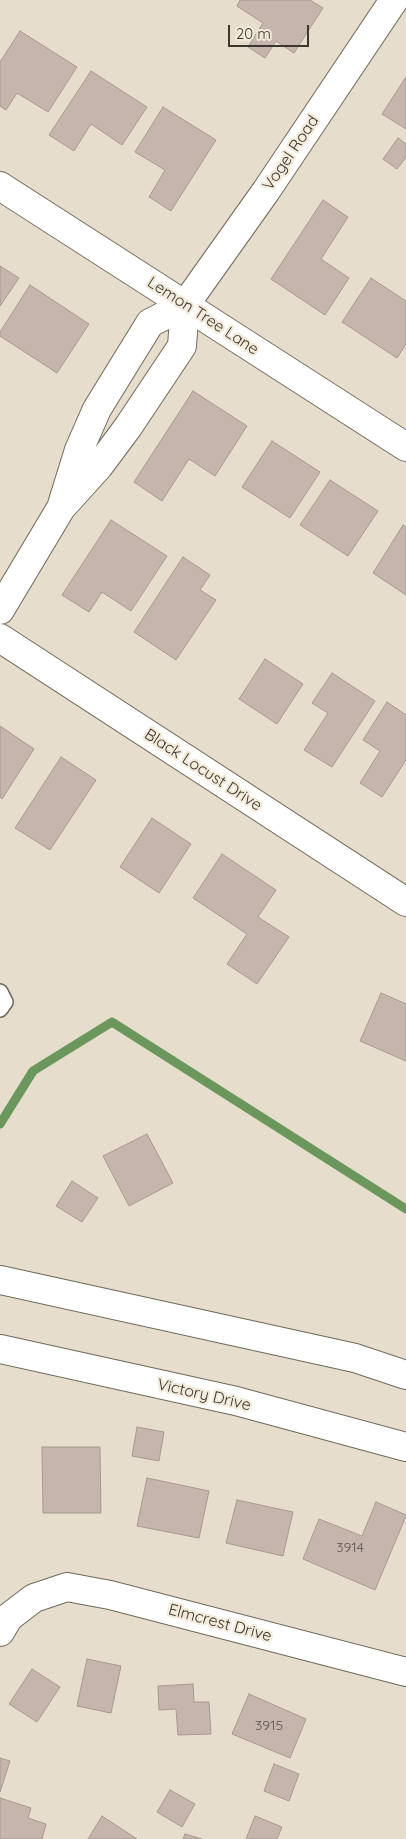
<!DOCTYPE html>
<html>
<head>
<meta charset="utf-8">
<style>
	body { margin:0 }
	#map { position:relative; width:406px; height:1839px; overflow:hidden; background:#e6ddcd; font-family:Quicksand,sans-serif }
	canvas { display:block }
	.scale { position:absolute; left:228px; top:25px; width:81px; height:22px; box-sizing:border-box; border:2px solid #3a3630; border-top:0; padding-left:6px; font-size:15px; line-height:18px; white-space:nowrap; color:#3a3630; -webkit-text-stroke:4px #f4eada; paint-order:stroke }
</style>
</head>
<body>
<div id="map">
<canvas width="406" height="1839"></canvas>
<div class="scale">20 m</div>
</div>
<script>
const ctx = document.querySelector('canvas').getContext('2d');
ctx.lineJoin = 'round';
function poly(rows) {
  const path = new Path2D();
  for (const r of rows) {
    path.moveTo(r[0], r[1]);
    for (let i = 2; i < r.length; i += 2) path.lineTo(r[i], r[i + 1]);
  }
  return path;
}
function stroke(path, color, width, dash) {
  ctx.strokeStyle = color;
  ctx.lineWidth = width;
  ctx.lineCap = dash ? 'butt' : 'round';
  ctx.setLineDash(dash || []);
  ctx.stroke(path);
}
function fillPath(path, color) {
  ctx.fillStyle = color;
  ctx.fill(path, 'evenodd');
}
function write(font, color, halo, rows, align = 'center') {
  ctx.font = font + ' Quicksand,sans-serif';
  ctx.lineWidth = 4.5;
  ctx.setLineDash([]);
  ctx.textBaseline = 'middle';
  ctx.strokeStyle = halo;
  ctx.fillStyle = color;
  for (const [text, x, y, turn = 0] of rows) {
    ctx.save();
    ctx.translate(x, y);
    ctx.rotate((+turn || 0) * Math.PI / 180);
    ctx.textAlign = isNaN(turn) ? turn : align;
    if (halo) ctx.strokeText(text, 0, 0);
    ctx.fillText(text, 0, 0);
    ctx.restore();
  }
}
stroke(poly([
	[0,1124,33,1071,112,1022,406,1209]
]), '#6b975c', 9);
const building = poly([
	[240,0,310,0,323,8,294,53,276,41,265,58,248,47,263,23,237,6,240,0],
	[20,31,77,67,48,112,17,93,6,110,0,106,0,62,20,31],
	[91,71,147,107,122,145,91,124,74,151,49,135,91,71],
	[406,77,406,129,382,114,406,77],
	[163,107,216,140,171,211,149,197,165,170,135,152,163,107],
	[398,138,406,144,406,157,397,169,383,159,398,138],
	[323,200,348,217,321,259,349,278,325,315,271,279,323,200],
	[0,266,19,278,0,306,0,266],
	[371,278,406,301,406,344,397,358,342,322,371,278],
	[30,285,89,324,57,373,0,336,0,332,30,285],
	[193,391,247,426,215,476,189,459,162,501,134,482,193,391],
	[272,441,320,472,290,518,242,487,272,441],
	[330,480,378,511,348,556,300,525,330,480],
	[111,520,167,556,131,611,102,592,89,612,62,595,111,520],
	[403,525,406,527,406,595,373,573,403,525],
	[183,557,210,575,200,590,216,600,176,660,134,632,183,557],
	[265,659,303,684,277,724,239,699,265,659],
	[332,673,375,701,332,767,304,750,328,713,312,703,332,673],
	[387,702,406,715,406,760,382,797,360,783,380,751,363,740,387,702],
	[0,726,34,749,2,799,0,797,0,726],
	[61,757,96,780,50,850,15,828,61,757],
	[152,818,191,844,159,893,120,867,152,818],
	[222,854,276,890,258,917,289,937,257,984,227,964,247,934,193,898,222,854],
	[381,993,406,1004,406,1061,360,1041,381,993],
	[147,1134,173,1183,129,1206,103,1156,147,1134],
	[72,1181,98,1198,82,1222,56,1206,72,1181],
	[137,1427,164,1432,159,1461,132,1456,137,1427],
	[42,1447,100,1447,101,1513,43,1513,42,1447],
	[147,1478,209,1491,199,1538,137,1526,147,1478],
	[237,1500,293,1512,283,1556,226,1543,237,1500],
	[376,1502,406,1515,406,1516,375,1590,303,1559,319,1519,362,1536,376,1502],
	[87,1659,121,1666,111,1713,77,1706,87,1659],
	[32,1669,60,1687,37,1722,9,1704,32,1669],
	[193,1684,194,1702,209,1702,211,1734,178,1735,176,1709,159,1710,158,1686,193,1684],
	[249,1694,306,1719,290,1758,232,1734,249,1694],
	[0,1758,10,1761,0,1792,0,1758],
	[274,1764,299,1774,289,1801,264,1791,274,1764],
	[170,1790,195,1804,182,1827,157,1812,170,1790],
	[0,1798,31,1808,28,1818,46,1824,42,1839,0,1839,0,1798],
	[102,1816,137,1839,88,1839,102,1816],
	[255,1816,282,1827,277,1839,246,1839,255,1816],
	[185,1834,202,1839,183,1839,185,1834]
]);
fillPath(building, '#c6b5ad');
stroke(building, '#a8988f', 1);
const lane = poly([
	[0,992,5,1002,0,1009]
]);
const street = poly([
	[0,186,406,447],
	[61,508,79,450,97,409,150,323,185,305,266,191,394,0],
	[0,610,61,508,99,466,128,427,182,346,185,305],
	[0,638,406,902],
	[0,1632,9,1617,34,1598,67,1587,110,1595,406,1672]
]);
const secondary = poly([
	[0,1280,355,1358,406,1375],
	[0,1349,236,1401,406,1447]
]);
stroke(lane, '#70685a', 18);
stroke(street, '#70685a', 30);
stroke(secondary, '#70685a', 30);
stroke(lane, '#fff', 15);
stroke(street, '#fff', 28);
stroke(secondary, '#fff', 28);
write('14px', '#5d564f', null, [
	["3914",350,1548],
	["3915",269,1726]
]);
write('16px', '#3a3630', '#f4eada', [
	["Vogel Road",291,153,-56],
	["Lemon Tree Lane",203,316,33],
	["Black Locust Drive",203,770,33],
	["Victory Drive",204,1395,13],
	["Elmcrest Drive",220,1623,15]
]);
</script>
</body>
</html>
